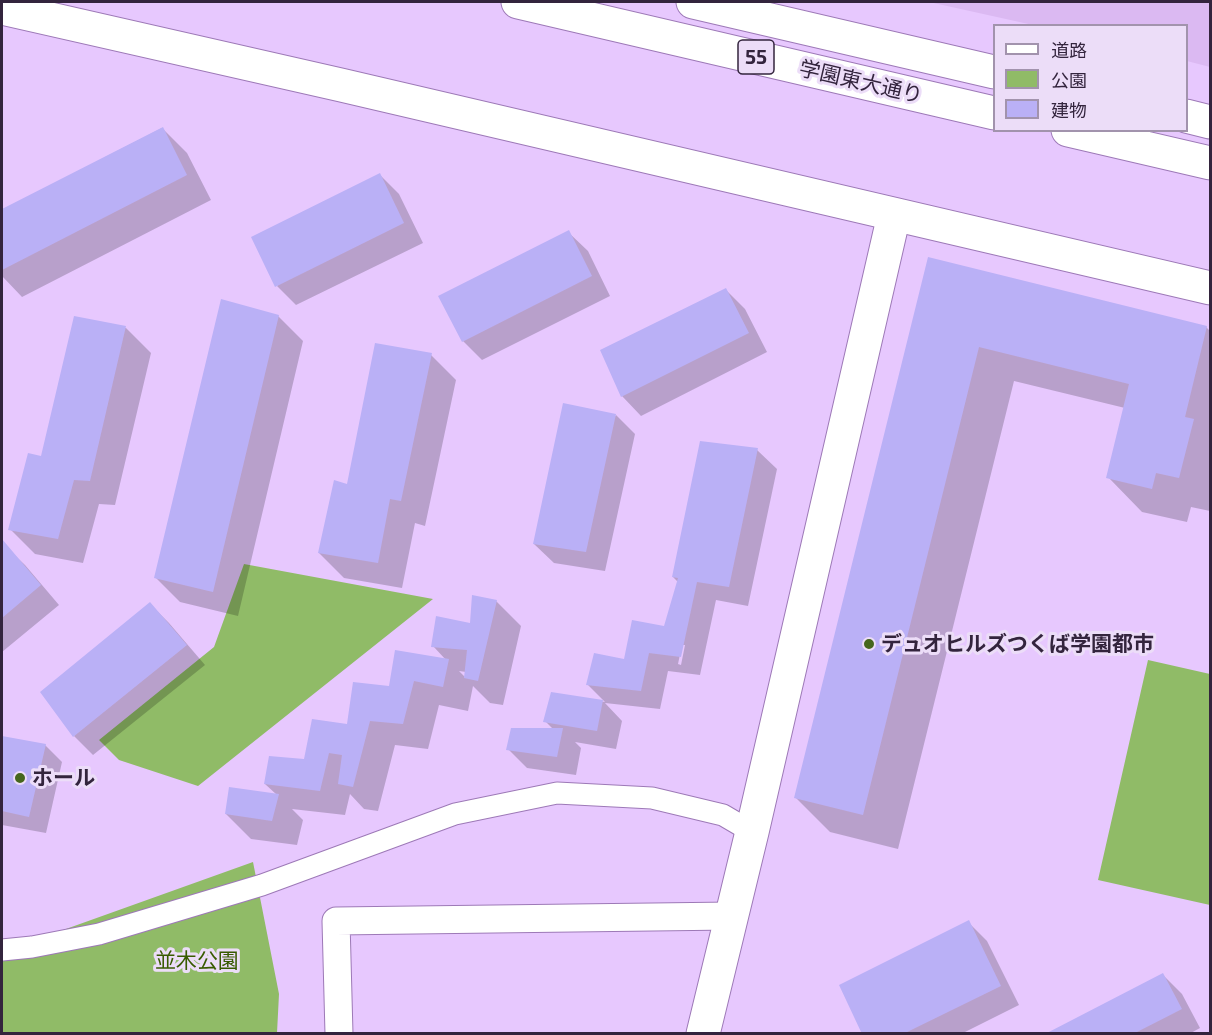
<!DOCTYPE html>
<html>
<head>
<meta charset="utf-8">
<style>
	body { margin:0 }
	#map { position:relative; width:1212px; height:1035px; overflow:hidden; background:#e7c8fe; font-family:"Exo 2","Noto Sans JP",sans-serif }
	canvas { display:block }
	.frame { position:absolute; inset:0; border:3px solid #33243d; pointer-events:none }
	.legend { position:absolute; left:993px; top:24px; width:195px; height:108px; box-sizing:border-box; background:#ecddf8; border:2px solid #a293ad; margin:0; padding:8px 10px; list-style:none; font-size:18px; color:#33243d }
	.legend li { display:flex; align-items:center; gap:12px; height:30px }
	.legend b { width:30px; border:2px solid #a293ad }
</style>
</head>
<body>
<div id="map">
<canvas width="1212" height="1035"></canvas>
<div class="frame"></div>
<ul class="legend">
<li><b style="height:8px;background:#fff"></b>道路</li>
<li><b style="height:16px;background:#90bb67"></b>公園</li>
<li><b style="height:16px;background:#bab0f6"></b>建物</li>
</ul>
</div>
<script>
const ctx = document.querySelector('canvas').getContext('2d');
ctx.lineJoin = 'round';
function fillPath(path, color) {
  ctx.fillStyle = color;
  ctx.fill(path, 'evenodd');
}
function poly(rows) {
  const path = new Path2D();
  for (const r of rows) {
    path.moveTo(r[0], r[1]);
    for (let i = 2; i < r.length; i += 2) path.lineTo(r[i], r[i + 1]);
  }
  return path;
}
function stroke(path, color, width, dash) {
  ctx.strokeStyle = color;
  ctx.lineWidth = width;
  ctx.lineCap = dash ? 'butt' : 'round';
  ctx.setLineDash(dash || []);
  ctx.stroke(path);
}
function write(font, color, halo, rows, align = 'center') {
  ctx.font = font + ' "Exo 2","Noto Sans JP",sans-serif';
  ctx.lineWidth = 6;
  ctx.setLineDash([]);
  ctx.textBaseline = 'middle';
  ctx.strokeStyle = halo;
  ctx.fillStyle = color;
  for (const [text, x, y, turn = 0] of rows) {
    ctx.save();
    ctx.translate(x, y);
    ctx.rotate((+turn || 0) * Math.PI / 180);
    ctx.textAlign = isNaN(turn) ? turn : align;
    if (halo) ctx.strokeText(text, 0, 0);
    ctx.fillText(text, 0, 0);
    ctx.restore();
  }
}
fillPath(poly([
	[929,2,1210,2,1210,67,1187,61,1186,26,1033,25]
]), '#dbb9f2');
fillPath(poly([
	[244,564,433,599,198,786,119,760,99,740,214,647],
	[1148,660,1210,674,1210,905,1098,880],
	[253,862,279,994,277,1033,2,1034,2,945,24,944]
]), '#90bb67');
fillPath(poly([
	[162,128,187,153,211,200,22,297,2,276,2,210],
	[380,175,399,194,423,243,296,305,277,286],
	[568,232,588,251,610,296,482,360,463,341],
	[929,259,1206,327,1210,331,1210,511,1191,507,1187,522,1142,512,1108,477,1125,408,1014,381,898,849,830,832,796,798],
	[726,290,745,309,767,352,641,416,622,396],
	[278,316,303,341,238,616,180,602,155,577],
	[76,317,126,328,151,353,115,505,99,504,83,563,35,554,10,529,42,458],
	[431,355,456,380,425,526,415,523,402,588,344,578,319,553,348,486],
	[616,415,635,434,605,571,554,563,534,544],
	[757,450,777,469,748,606,716,600,700,675,668,671,660,709,605,703,622,721,616,749,575,742,581,748,576,775,527,768,508,749,553,729,545,721,552,693,605,702,587,684,625,661,665,628,678,582,673,577],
	[682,645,685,645,681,665,678,664],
	[5,546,25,565,59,605,2,652,2,549],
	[496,601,521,626,503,705,490,703,473,686,468,711,439,705,428,749,395,745,378,811,364,809,350,794,345,815,292,809,303,820,297,845,251,839,226,814,277,795,265,784,305,761,348,725,390,687,446,660,433,646,471,624],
	[459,671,466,672,465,677],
	[150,604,169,623,205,665,93,755,74,736],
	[2,737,45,745,62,762,46,833,2,825],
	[968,922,987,941,1019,1005,961,1034,864,1034],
	[1163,975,1182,994,1200,1028,1189,1034,1048,1034]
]), '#0003');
fillPath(poly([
	[163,127,187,175,2,270,2,209],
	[380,173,404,223,275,287,251,237],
	[569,230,592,276,462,342,438,296],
	[928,257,1207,326,1185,417,1194,419,1179,478,1156,473,1152,489,1106,478,1129,384,979,347,863,815,794,798],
	[726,288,749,333,621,397,600,350],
	[221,299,279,315,213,592,154,578],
	[74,316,126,326,90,481,74,480,58,539,8,530,28,453,41,456],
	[375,343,432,353,401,501,390,499,378,563,318,553,334,480,347,484],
	[563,403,616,414,586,552,533,544],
	[700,441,758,448,729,587,697,582,681,657,649,653,641,691,586,685,594,653,624,659,632,620,664,626,678,578,672,577],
	[2,539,41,585,2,618],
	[472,595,497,600,478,681,464,678,467,650,431,647,436,616,470,623],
	[150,602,187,645,73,737,40,692],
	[395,650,449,659,443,687,414,681,403,724,370,721,353,787,338,784,342,755,329,753,320,791,264,784,269,756,304,759,312,719,347,724,353,682,389,686],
	[551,692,603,700,597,731,543,722],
	[511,728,563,728,557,757,506,750],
	[2,736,46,744,29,817,2,811],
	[229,787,279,794,272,821,225,814],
	[969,920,1001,986,903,1034,862,1034,839,985],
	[1163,973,1182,1009,1133,1034,1045,1034]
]), '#bab0f6');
const pedestrian = poly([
	[2,950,32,947,99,934,262,885,455,814,557,793,652,798,723,815,752,832]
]);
const minor = poly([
	[339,1034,336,921,732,916]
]);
const tertiary = poly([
	[2,8,341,85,1210,288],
	[703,1034,752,832,894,215]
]);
const primary = poly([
	[518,2,994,113],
	[693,2,994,72],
	[1186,116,1210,122],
	[1068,130,1210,163]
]);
stroke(pedestrian, '#9d79b7', 23);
stroke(minor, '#9d79b7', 29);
stroke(tertiary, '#9d79b7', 35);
stroke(primary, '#9d79b7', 35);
stroke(pedestrian, '#fff', 21);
stroke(minor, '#fff', 27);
stroke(tertiary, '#fff', 33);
stroke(primary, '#fff', 33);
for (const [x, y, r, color] of [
	[869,644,6,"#45661d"],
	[20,778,6,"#45661d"]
]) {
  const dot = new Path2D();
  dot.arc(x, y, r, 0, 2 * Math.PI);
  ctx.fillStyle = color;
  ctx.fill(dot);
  stroke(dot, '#ecddf8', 2);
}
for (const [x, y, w] of [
	[756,57,36]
]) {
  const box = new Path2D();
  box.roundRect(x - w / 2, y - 17, w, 34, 4.5);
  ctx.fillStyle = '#ecddf8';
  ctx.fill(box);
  stroke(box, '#33243d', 1.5);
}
write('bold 20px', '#33243d', null, [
	["55",756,57]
]);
write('21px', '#33243d', '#ecddf8', [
	["学園東大通り",861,82,13]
]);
write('bold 21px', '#33243d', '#ecddf8', [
	["デュオヒルズつくば学園都市",881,644],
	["ホール",32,778]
], 'left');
write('21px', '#385b00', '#ecddf8', [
	["並木公園",197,961]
]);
</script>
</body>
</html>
